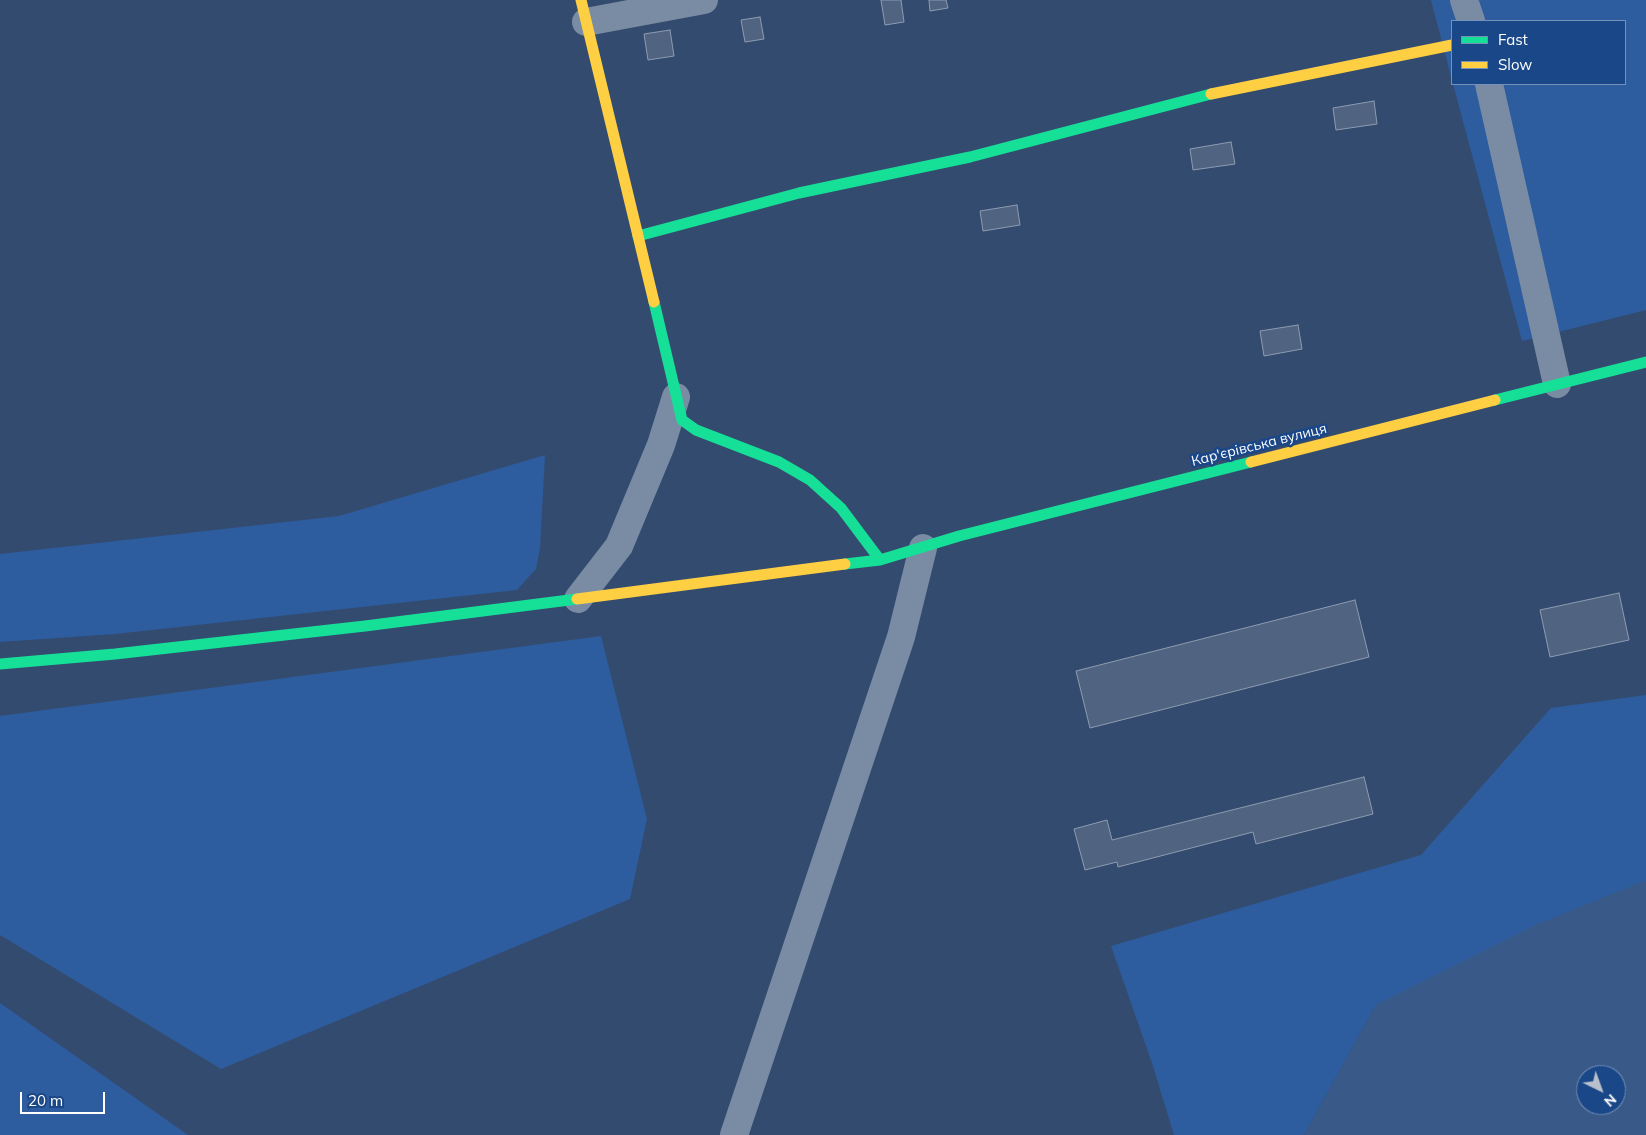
<!DOCTYPE html>
<html>
<head>
<meta charset="utf-8">
<style>
	body { margin:0 }
	#map { position:relative; width:1646px; height:1135px; overflow:hidden; background:#334b6f; font-family:Mulish,sans-serif }
	canvas { display:block }
	.legend { position:absolute; left:1451px; top:20px; width:175px; height:65px; box-sizing:border-box; background:#1a4788; border:1px solid #7691b8; margin:0; padding:6px 9px; list-style:none; font-size:15px; color:#fff }
	.legend li { display:flex; align-items:center; gap:10px; height:25px }
	.legend b { width:25px; border:1px solid #7691b8 }
	.north { position:absolute; left:1576px; top:1065px; width:50px; height:50px; box-sizing:border-box; background:#1a4788; border:1px solid #7691b8; border-radius:50%; rotate:138deg; font-size:14px; font-weight:700; line-height:20px; text-align:center; color:#fff }
	.north::after { content:''; display:block; margin:auto; width:18px; height:22px; background:#b8c0cd; clip-path:polygon(50% 0,100% 100%,50% 72%,0 100%) }
	.scale { position:absolute; left:20px; top:1092px; width:85px; height:22px; box-sizing:border-box; border:2px solid #fff; border-top:0; padding-left:6px; font-size:15px; line-height:18px; white-space:nowrap; color:#fff; -webkit-text-stroke:4px #1a4788; paint-order:stroke }
</style>
</head>
<body>
<div id="map">
<canvas width="1646" height="1135"></canvas>
<ul class="legend">
<li><b style="height:6px;background:#16e098"></b>Fast</li>
<li><b style="height:6px;background:#ffcf43"></b>Slow</li>
</ul>
<div class="north">N</div>
<div class="scale">20 m</div>
</div>
<script>
const ctx = document.querySelector('canvas').getContext('2d');
ctx.lineJoin = 'round';
function fillPath(path, color) {
  ctx.fillStyle = color;
  ctx.fill(path, 'evenodd');
}
function poly(rows) {
  const path = new Path2D();
  for (const r of rows) {
    path.moveTo(r[0], r[1]);
    for (let i = 2; i < r.length; i += 2) path.lineTo(r[i], r[i + 1]);
  }
  return path;
}
function stroke(path, color, width, dash) {
  ctx.strokeStyle = color;
  ctx.lineWidth = width;
  ctx.lineCap = dash ? 'butt' : 'round';
  ctx.setLineDash(dash || []);
  ctx.stroke(path);
}
function write(font, color, halo, rows, align = 'center') {
  ctx.font = font + ' Mulish,sans-serif';
  ctx.lineWidth = 5;
  ctx.setLineDash([]);
  ctx.textBaseline = 'middle';
  ctx.strokeStyle = halo;
  ctx.fillStyle = color;
  for (const [text, x, y, turn = 0] of rows) {
    ctx.save();
    ctx.translate(x, y);
    ctx.rotate((+turn || 0) * Math.PI / 180);
    ctx.textAlign = isNaN(turn) ? turn : align;
    if (halo) ctx.strokeText(text, 0, 0);
    ctx.fillText(text, 0, 0);
    ctx.restore();
  }
}
fillPath(poly([
	[1431,0,1646,0,1646,310,1522,341,1453,84,1625,84,1625,21,1452,21,1452,80],
	[545,455,540,548,536,569,517,590,115,634,0,642,0,554,339,516],
	[601,636,647,819,630,899,221,1069,0,935,0,716],
	[1646,695,1646,882,1644,881,1376,1005,1304,1135,1174,1135,1152,1063,1111,946,1421,855,1551,708],
	[0,1003,188,1135,0,1135]
]), '#2e5d9f');
fillPath(poly([
	[1644,881,1646,882,1646,1135,1304,1135,1376,1005,1533,926],
	[1586,1075,1616,1075,1616,1105,1586,1105]
]), '#395a88');
const building = poly([
	[881,0,901,0,904,22,885,25,881,0],
	[929,0,946,0,948,8,930,11,929,0],
	[760,17,764,39,745,42,741,20,760,17],
	[670,30,674,56,648,60,644,34,670,30],
	[1374,101,1377,124,1336,130,1333,108,1374,101],
	[1231,142,1235,164,1193,170,1190,149,1231,142],
	[1017,205,1020,225,983,231,980,211,1017,205],
	[1298,325,1302,349,1264,356,1260,331,1298,325],
	[1619,593,1629,640,1550,657,1540,610,1619,593],
	[1355,600,1369,657,1090,728,1076,671,1355,600],
	[1364,777,1373,814,1256,844,1253,832,1118,867,1117,862,1085,870,1074,829,1107,820,1112,840,1364,777]
]);
fillPath(building, '#506380');
stroke(building, '#8e9cb2', 1);
stroke(poly([
	[1464,0,1471,21],
	[586,22,704,0],
	[1489,84,1557,384],
	[578,599,619,546,661,445,676,397],
	[734,1135,901,637,923,548]
]), '#7a8ca4', 28);
stroke(poly([
	[638,236,799,193,970,157,1211,94],
	[654,302,682,420,696,430,779,462,810,480,841,508,880,560],
	[1495,400,1646,362],
	[845,564,880,560,959,536,1251,462],
	[0,664,115,654,365,626,577,599]
]), '#16e098', 11);
stroke(poly([
	[581,0,654,302],
	[1211,94,1452,45],
	[1251,462,1495,400],
	[577,599,845,564]
]), '#ffcf43', 11);
write('14px', '#fff', '#1a4788', [
	["Кар'єрівська вулиця",1259,445,-14]
]);
</script>
</body>
</html>
